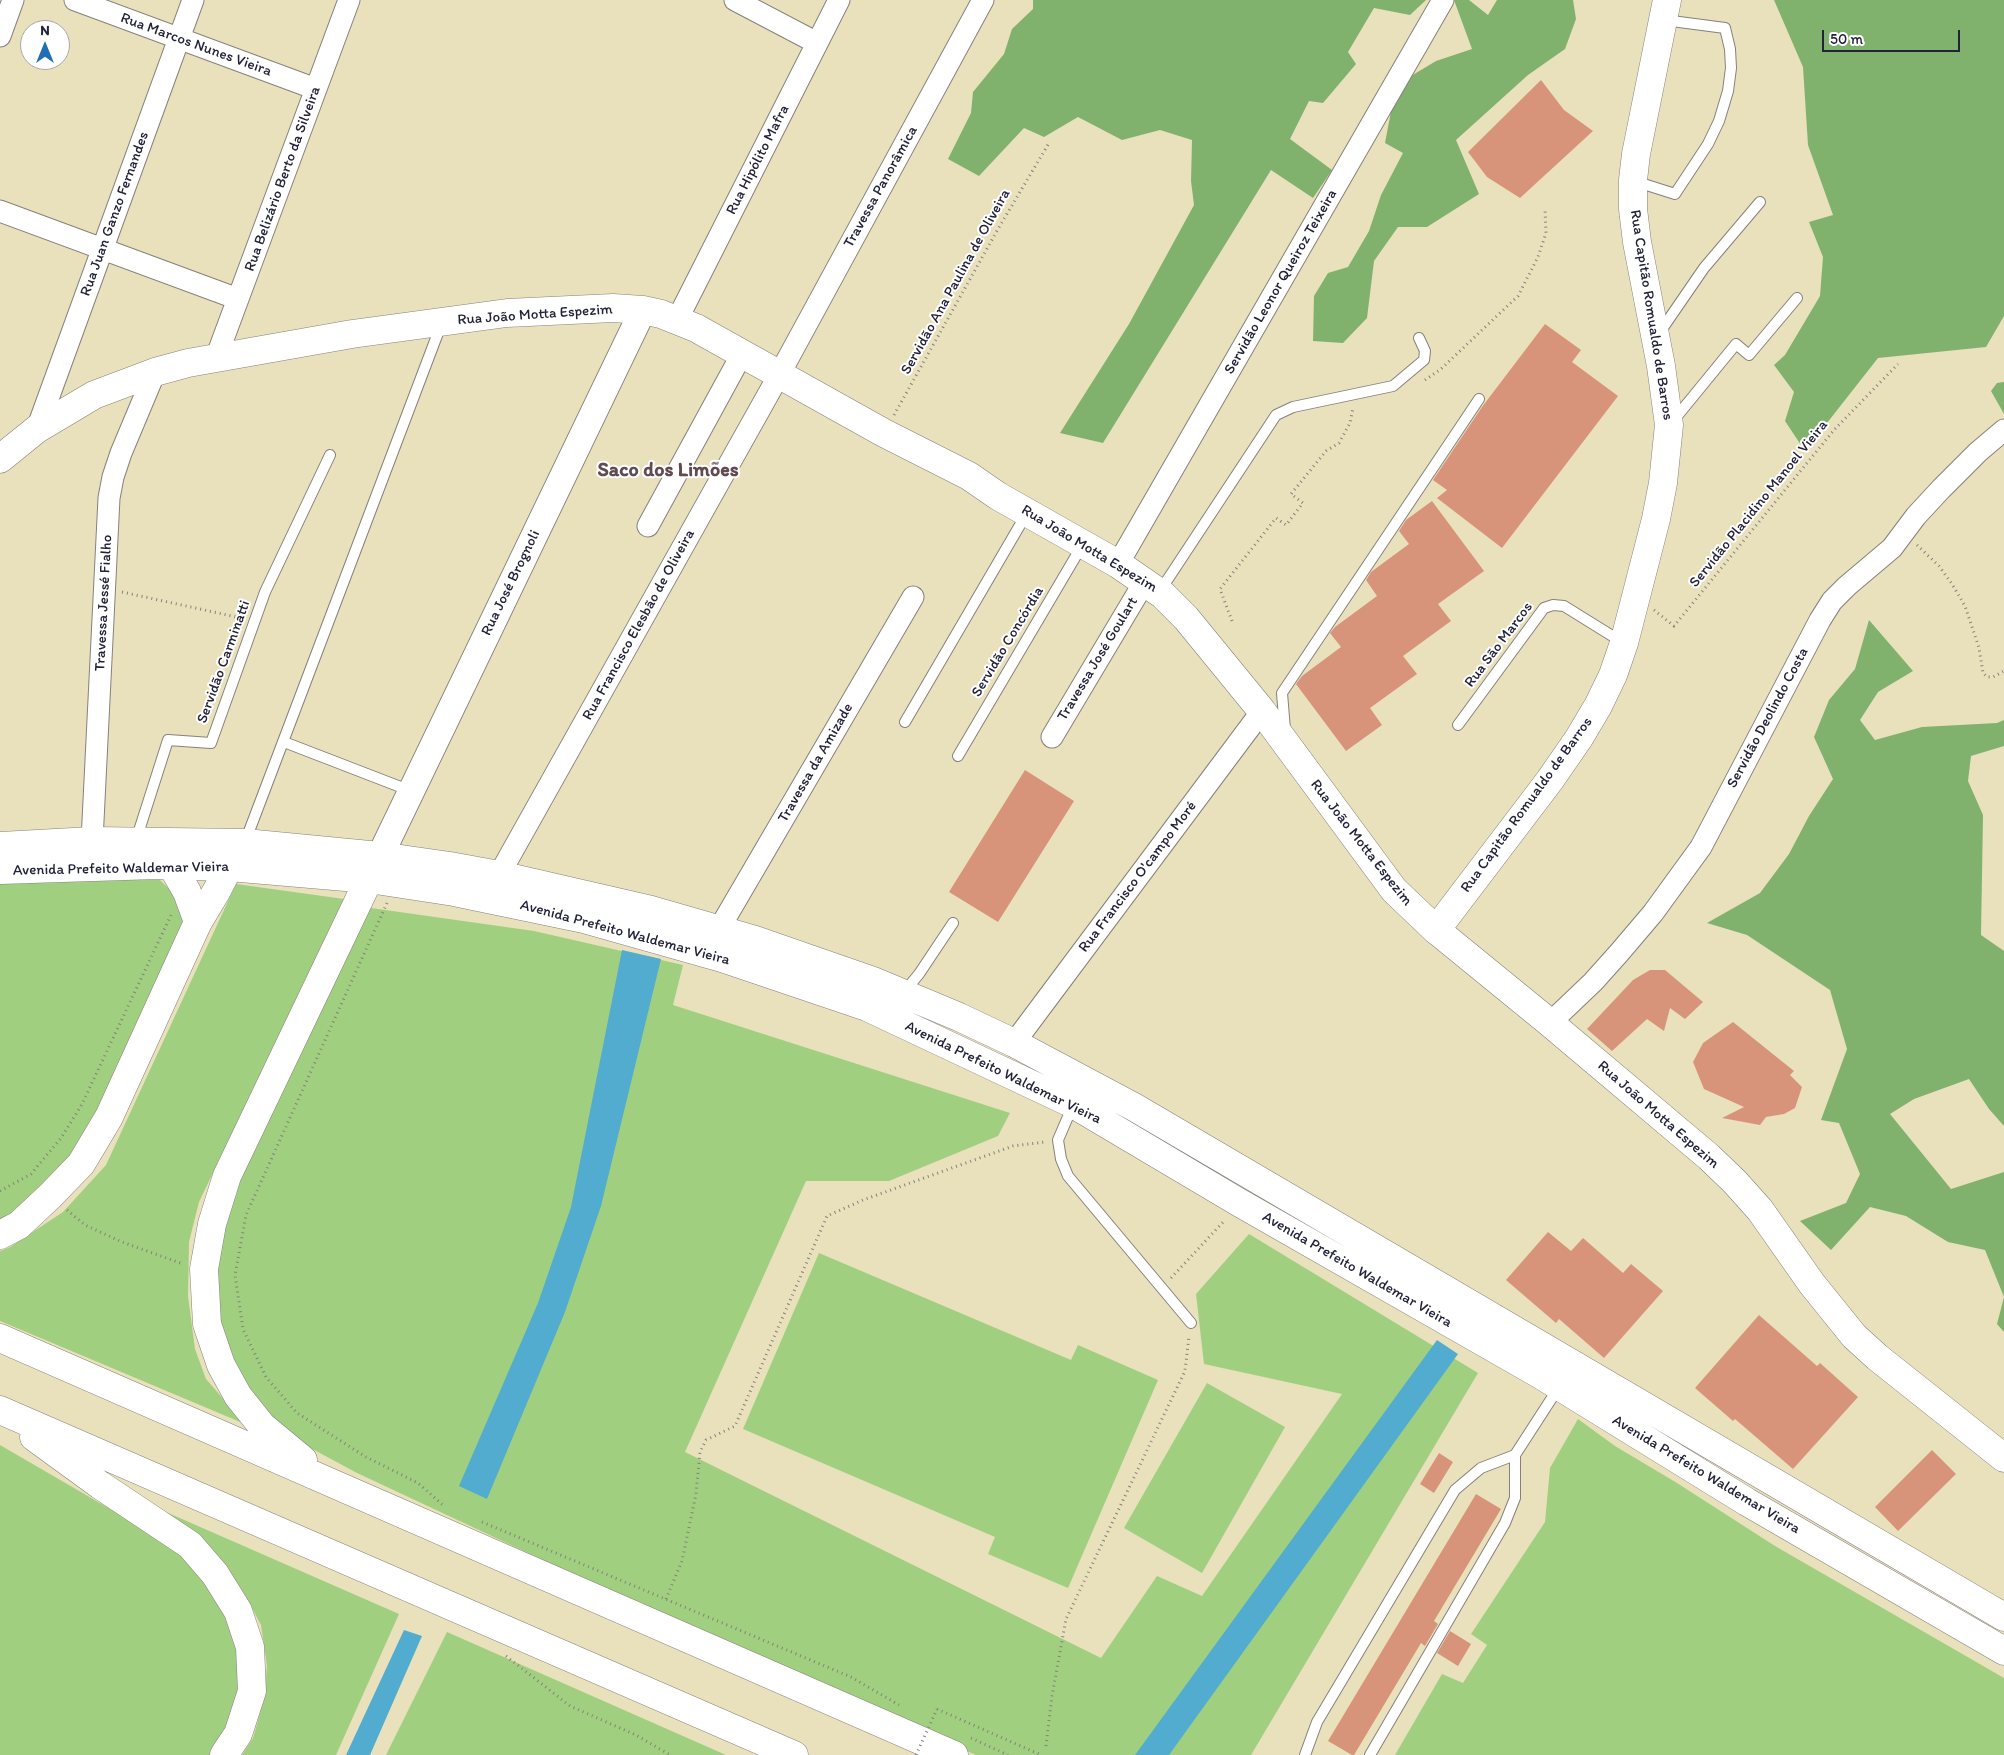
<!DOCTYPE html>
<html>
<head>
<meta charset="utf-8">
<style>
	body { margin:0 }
	#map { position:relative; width:2004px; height:1755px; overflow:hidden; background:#e9e0bc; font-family:Itim,sans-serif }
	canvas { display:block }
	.north { position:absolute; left:20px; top:20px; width:50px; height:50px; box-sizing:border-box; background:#fff; border:1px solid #a7a7b1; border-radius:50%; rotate:0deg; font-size:14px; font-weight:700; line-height:20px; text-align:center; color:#22223b }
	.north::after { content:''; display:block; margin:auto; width:18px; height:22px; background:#1f6fb2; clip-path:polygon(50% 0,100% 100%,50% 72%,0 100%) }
	.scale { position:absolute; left:1822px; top:30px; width:138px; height:22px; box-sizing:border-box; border:2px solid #22223b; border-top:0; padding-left:6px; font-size:15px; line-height:18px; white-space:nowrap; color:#22223b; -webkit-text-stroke:4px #fff; paint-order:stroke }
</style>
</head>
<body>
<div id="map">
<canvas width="2004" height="1755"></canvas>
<div class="north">N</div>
<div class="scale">50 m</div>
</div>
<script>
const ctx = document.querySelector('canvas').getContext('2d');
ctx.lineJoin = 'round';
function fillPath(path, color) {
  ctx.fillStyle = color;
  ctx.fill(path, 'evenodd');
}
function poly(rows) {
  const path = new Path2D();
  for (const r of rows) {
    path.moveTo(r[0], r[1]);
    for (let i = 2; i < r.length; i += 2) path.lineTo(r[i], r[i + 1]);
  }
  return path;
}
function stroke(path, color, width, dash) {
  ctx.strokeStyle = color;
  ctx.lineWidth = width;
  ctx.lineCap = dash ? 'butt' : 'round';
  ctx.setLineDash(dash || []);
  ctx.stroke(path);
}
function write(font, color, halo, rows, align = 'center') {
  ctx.font = font + ' Itim,sans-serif';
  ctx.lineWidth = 4;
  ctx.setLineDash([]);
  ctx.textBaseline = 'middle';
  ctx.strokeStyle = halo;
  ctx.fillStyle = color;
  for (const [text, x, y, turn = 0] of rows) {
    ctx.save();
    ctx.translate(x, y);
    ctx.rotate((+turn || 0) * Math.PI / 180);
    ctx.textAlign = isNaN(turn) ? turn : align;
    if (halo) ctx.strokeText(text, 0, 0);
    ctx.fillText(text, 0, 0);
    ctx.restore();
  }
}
fillPath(poly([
	[159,879,187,907,188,929,88,1137,62,1173,0,1225,0,884],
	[236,884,344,899,199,1202,189,1242,188,1296,195,1349,206,1379,245,1424,0,1321,0,1251,10,1247,63,1212,106,1165],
	[364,907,534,931,683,965,673,1005,1010,1113,998,1136,889,1181,806,1181,685,1452,1101,1658,1157,1576,1202,1596,1342,1394,1204,1364,1196,1294,1249,1234,1478,1373,1251,1755,976,1755,791,1676,357,1473,292,1438,249,1393,228,1351,216,1312,215,1260,229,1196],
	[819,1253,1071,1360,1078,1345,1158,1380,1068,1588,988,1554,995,1537,743,1429],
	[1207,1383,1285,1427,1202,1573,1124,1528],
	[1578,1419,1615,1446,1677,1483,1775,1546,2004,1678,2004,1755,1395,1755,1442,1674,1463,1683,1487,1645,1471,1634,1545,1522,1550,1468],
	[0,1445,172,1545,200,1570,235,1623,241,1690,235,1715,214,1755,0,1755],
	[166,1512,399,1614,336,1755,242,1755,253,1738,264,1700,267,1666,261,1625,245,1595,229,1571],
	[447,1632,726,1755,386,1755]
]), '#a0d07f');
fillPath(poly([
	[1033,0,1426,0,1410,15,1374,8,1348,52,1356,64,1323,103,1309,101,1290,139,1332,170,1313,198,1271,170,1103,443,1060,433,1129,324,1194,205,1191,181,1192,140,1160,130,1122,140,1078,117,1044,137,1024,128,979,176,948,159,971,113,973,92,1004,54,1012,29,1033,9],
	[1454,0,1469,0,1488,15,1497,0,1573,0,1576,19,1565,49,1528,75,1456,140,1479,194,1427,227,1398,227,1374,261,1367,318,1343,343,1313,341,1314,296,1328,273,1348,267,1369,231,1381,195,1403,153,1385,143,1396,85,1436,61,1472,49],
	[1774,0,2004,0,2004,316,1986,347,1878,358,1805,451,1785,421,1794,392,1774,365,1785,355,1820,296,1823,257,1809,222,1833,215,1808,145,1803,67],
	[2004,382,2004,414,1991,391,1997,383],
	[1869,620,1913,671,1878,692,1860,720,1875,740,1922,727,1997,723,2004,720,2004,746,1971,756,1968,781,1983,815,1981,935,2004,951,2004,1126,1989,1109,1969,1079,1914,1099,1890,1114,1951,1189,2004,1172,2004,1332,1997,1324,2004,1297,1985,1250,1948,1242,1906,1216,1870,1207,1831,1250,1800,1221,1846,1203,1860,1174,1839,1123,1821,1120,1847,1049,1830,990,1747,935,1707,923,1760,893,1789,854,1809,816,1833,779,1814,737,1829,700,1855,669]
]), '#80b26e');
fillPath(poly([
	[622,950,661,959,601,1206,565,1312,487,1499,459,1486,538,1303,571,1207],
	[1437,1340,1458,1354,1169,1755,1135,1755],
	[404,1630,422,1636,370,1755,346,1755]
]), '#52accf');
fillPath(poly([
	[1541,80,1564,110,1593,131,1520,198,1487,177,1468,152],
	[1545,324,1581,350,1572,362,1618,396,1502,548,1437,498,1447,490,1433,480,1482,407],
	[1432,501,1484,571,1438,604,1451,621,1403,656,1417,674,1370,708,1382,725,1346,751,1296,684,1302,676,1341,647,1330,633,1335,627,1377,596,1366,580,1371,572,1409,544,1399,531,1406,520],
	[1025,770,1074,801,998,922,949,892],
	[1650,970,1665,970,1703,1002,1685,1019,1670,1008,1664,1031,1647,1019,1612,1051,1587,1029,1633,980],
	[1733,1022,1794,1071,1790,1075,1802,1087,1795,1108,1784,1114,1766,1117,1760,1125,1722,1118,1744,1107,1704,1089,1693,1062,1703,1043],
	[1548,1232,1571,1251,1583,1238,1623,1273,1631,1264,1663,1291,1604,1358,1559,1319,1556,1323,1506,1280],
	[1759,1315,1817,1366,1820,1363,1858,1397,1793,1469,1735,1419,1733,1421,1695,1388],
	[1932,1450,1956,1474,1898,1531,1875,1507],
	[1439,1453,1453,1462,1434,1493,1420,1484],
	[1476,1494,1501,1509,1434,1621,1438,1624,1425,1646,1421,1643,1354,1755,1352,1755,1328,1741],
	[1450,1631,1471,1644,1458,1666,1437,1653]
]), '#d8947a');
const service = poly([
	[1634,181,1675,194,1708,144,1719,121,1728,91,1731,68,1730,49,1725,28,1664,20],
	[1660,332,1704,268,1760,202],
	[1673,421,1736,344,1749,355,1797,298],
	[1160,591,1276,415,1293,407,1393,386,1424,360,1425,351,1419,338],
	[905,722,1027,513],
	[1458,725,1544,608,1553,605,1564,606,1622,642],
	[1285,730,1282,693,1479,399],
	[284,742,411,791],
	[958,756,1083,544],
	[136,840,168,740,211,743,265,592,330,455],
	[245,842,441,325],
	[904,992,919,974,953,923],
	[1073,1105,1058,1140,1061,1159,1068,1176,1191,1323],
	[1305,1755,1317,1722,1455,1490,1481,1468,1515,1455],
	[1370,1755,1505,1523,1515,1498,1515,1455,1559,1387]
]);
const minor = poly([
	[75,0,316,89],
	[735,0,817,43],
	[0,36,13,0],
	[0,211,238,299],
	[677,320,839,0],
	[216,358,349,0],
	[37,429,193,0],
	[648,526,742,354],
	[1118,564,1443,0],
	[1052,737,1145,581],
	[92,841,109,498,113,477,121,453,155,372],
	[499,875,779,375,983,0],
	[719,929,913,597],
	[1550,1023,1593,982,1619,953,1653,913,1701,847,1820,620,1832,601,1847,586,1892,548,1916,516,1941,489,1978,452,2004,430],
	[1014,1043,1262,711]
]);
const tertiary = poly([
	[380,856,643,310]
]);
const secondary = poly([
	[0,459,37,429,94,395,155,372,188,363,352,334,507,313,613,308,643,310,661,314,696,328,884,433,969,476,998,496,1118,564,1163,595,1186,618,1262,711,1394,890,1436,930],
	[0,846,92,841,245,843,380,856,450,866,499,875,651,910,755,940,873,981,959,1017,1014,1043,1134,1107,2004,1617],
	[0,870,156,865,229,867,369,879,454,892,584,919,722,958,867,1007,1073,1104,1240,1203,1541,1375,1747,1502,2004,1651]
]);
const primary = poly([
	[1667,0,1636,154,1633,180,1633,209,1637,242,1661,366,1669,425,1663,483,1656,519,1624,643,1613,675,1598,706,1579,738,1550,780,1436,930,1550,1023,1709,1157,1735,1182,1760,1210,1812,1284,1854,1336,1877,1357,2004,1458]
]);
const trunk = poly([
	[172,866,187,892,198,922],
	[0,1235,19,1225,50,1196,81,1164,109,1117,198,922,216,892,229,867],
	[0,1338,954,1755],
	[0,1410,794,1755],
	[34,1437,100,1485,190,1545,215,1574,238,1611,250,1647,252,1691,238,1734,224,1755],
	[303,1460,262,1426,238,1396,221,1365,207,1324,204,1269,212,1224,227,1176,369,879]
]);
stroke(service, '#86817c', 12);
stroke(minor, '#86817c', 23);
stroke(tertiary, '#86817c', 28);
stroke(secondary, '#86817c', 29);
stroke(primary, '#86817c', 29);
stroke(trunk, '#86817c', 29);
stroke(poly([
	[1425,380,1441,369,1518,296,1538,257,1546,233,1545,208],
	[894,415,998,229,1049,143],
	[1917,545,1939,566,1952,584,1965,606,1979,648,1983,673,1987,677,1993,677,2004,671],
	[122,592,241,618],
	[1654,610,1674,626,1834,430,1898,364],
	[1232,621,1220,589,1276,518,1286,525,1303,503,1291,494,1326,451,1339,443,1350,423,1353,408],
	[387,903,246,1215,235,1275,243,1329,266,1377,297,1413,366,1457,418,1483,444,1506],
	[0,1191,31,1174,61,1138,82,1104,171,915],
	[67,1210,85,1225,122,1242,183,1264],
	[1171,1278,1225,1220],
	[482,1522,851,1677,899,1705],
	[666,1599,682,1561,696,1494,700,1452,706,1440,735,1426,827,1216,863,1200,1013,1146,1045,1142],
	[506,1656,570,1706,636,1735,670,1755],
	[937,1709,1041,1755],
	[971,1738,1008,1755],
	[1046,1746,1052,1696,1066,1619,1185,1371,1189,1336]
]), '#86817c', 3, [1, 4]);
stroke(service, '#fff', 10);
stroke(minor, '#fff', 21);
stroke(tertiary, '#fff', 26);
stroke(secondary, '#fff', 28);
stroke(primary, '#fff', 28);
stroke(trunk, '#fff', 28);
stroke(poly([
	[916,1755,937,1709]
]), '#86817c', 3, [1, 4]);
write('15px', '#22223b', '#fff', [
	["Rua Marcos Nunes Vieira",196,45,20],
	["Rua Hipólito Mafra",758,160,-63],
	["Rua Belizário Berto da Silveira",283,179,-70],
	["Travessa Panorâmica",881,187,-61],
	["Rua Juan Ganzo Fernandes",115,214,-70],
	["Servidão Ana Paulina de Oliveira",956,282,-61],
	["Servidão Leonor Queiroz Teixeira",1281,282,-60],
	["Rua João Motta Espezim",535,315,-4],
	["Rua Capitão Romualdo de Barros",1651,315,81],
	["Servidão Placidino Manoel Vieira",1759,504,-51],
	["Rua João Motta Espezim",1089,549,31],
	["Rua José Brognoli",511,583,-64],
	["Travessa Jessé Fialho",104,603,-87],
	["Rua Francisco Elesbão de Oliveira",639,625,-61],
	["Servidão Concórdia",1008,642,-59],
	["Rua São Marcos",1499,645,-53],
	["Travessa José Goulart",1098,659,-59],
	["Servidão Carminatti",224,662,-70],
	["Servidão Deolindo Costa",1768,718,-62],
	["Travessa da Amizade",816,763,-60],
	["Rua Capitão Romualdo de Barros",1527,805,-54],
	["Rua João Motta Espezim",1361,843,52],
	["Avenida Prefeito Waldemar Vieira",121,869,-1],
	["Rua Francisco O'campo Moré",1138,877,-53],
	["Avenida Prefeito Waldemar Vieira",625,933,15],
	["Avenida Prefeito Waldemar Vieira",1003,1073,26],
	["Rua João Motta Espezim",1658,1115,41],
	["Avenida Prefeito Waldemar Vieira",1357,1270,30],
	["Avenida Prefeito Waldemar Vieira",1706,1475,31]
]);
write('bold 20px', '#624a51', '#fff', [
	["Saco dos Limões",668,471]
]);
</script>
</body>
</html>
